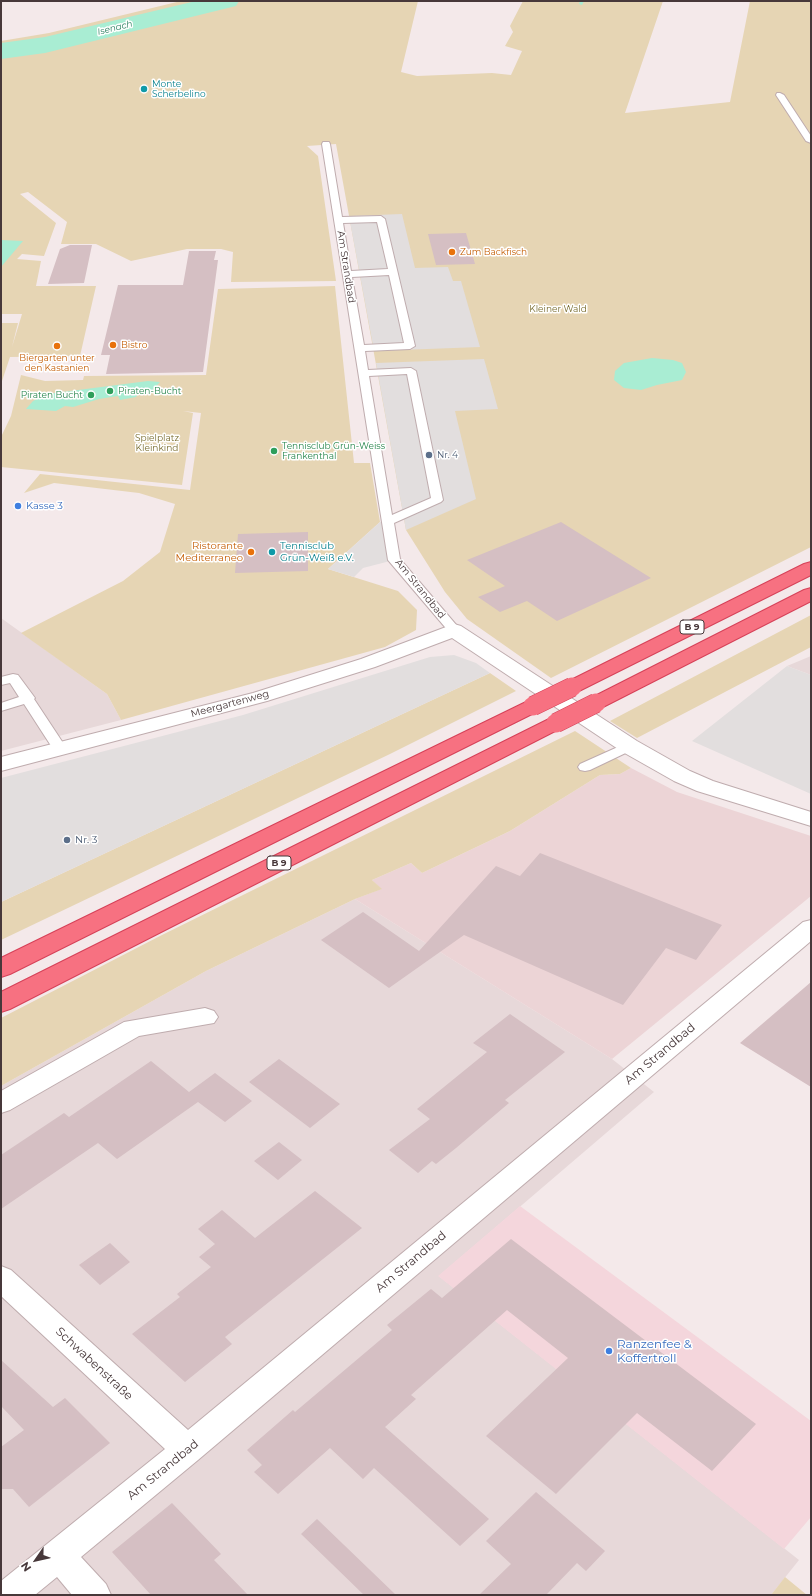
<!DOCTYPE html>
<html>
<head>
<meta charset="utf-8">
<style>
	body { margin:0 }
	#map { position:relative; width:812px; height:1596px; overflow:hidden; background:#f4e9ea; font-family:Montserrat,sans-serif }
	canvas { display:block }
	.frame { position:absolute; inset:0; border:2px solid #47383a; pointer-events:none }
	.north { position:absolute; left:16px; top:1540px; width:40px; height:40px; -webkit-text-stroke:3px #fff; paint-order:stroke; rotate:236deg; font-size:11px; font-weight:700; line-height:16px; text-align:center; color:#47383a }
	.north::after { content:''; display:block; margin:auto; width:14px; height:18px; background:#47383a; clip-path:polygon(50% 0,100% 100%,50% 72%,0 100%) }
</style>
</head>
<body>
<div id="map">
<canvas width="812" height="1596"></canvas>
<div class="frame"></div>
<div class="north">N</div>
</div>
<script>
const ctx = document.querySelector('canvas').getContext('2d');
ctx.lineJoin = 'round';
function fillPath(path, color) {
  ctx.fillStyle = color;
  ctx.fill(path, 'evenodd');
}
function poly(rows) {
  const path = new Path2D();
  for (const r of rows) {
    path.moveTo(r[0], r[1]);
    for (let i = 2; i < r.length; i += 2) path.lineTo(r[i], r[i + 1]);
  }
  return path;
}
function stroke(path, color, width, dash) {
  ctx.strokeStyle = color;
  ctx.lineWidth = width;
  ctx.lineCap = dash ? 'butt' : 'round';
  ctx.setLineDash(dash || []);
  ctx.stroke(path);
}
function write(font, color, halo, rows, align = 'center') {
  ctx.font = font + ' Montserrat,sans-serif';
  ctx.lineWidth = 3;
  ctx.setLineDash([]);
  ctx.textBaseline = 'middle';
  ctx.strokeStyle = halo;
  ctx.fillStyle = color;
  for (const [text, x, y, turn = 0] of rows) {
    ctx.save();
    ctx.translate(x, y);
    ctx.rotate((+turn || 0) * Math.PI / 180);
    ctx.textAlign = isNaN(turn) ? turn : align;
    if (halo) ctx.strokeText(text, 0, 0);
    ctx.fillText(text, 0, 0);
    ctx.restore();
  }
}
fillPath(poly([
	[1,618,107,694,121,720,1,751],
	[811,656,811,675,787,666],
	[355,899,612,1059,654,1092,439,1276,799,1560,771,1595,1,1595,1,1086,206,971]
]), '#e7d8d9');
fillPath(poly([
	[520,1206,811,1421,811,1517,784,1549,438,1276]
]), '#f4d6dc');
fillPath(poly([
	[631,768,677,792,811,836,811,896,612,1059,355,899,381,889,372,880,411,863,422,873,510,831,600,775,620,774]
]), '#ecd4d6');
fillPath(poly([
	[181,1,418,1,401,72,417,76,492,73,511,75,522,51,505,46,513,32,510,26,523,1,663,1,625,113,730,102,750,1,811,1,811,547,551,678,467,619,445,592,406,530,336,144,307,146,318,156,336,281,231,282,233,252,221,249,187,249,131,261,96,244,61,244,67,222,28,192,20,194,56,223,44,256,22,254,17,259,41,261,36,286,96,286,80,356,10,357,1,384,1,323,18,323,12,347,22,314,1,314,1,41,49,33],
	[335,286,354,463,370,463,380,522,328,569,398,591,417,610,416,630,385,647,121,720,107,694,21,633,123,581,160,552,175,504,139,493,54,483,24,493,40,474,190,490,201,413,183,411,193,413,182,485,1,467,1,437,11,416,21,375,45,381,83,380,84,376,206,375,218,289],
	[811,615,811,647,637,738,610,721],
	[490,673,516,691,390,754,1,940,1,902],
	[575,731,631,768,620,774,600,775,510,831,422,873,411,863,372,880,382,889,355,899,206,971,1,1086,1,1018,162,935],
	[785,1577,807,1595,771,1595]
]), '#e6d5b4');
fillPath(poly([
	[402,214,415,268,448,267,453,281,461,281,480,347,374,351,349,216],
	[484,359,498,409,455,411,476,499,406,530,376,363],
	[388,521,394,560,363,568,354,577,328,569,380,522],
	[454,655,476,663,490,673,1,902,1,778,243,715,430,657],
	[787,666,811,675,811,794,692,741]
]), '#e2dede');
fillPath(poly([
	[1,240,23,241,1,267],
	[652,358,673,360,682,363,686,372,682,380,657,385,641,390,624,388,614,380,615,371,624,363],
	[148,381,160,382,149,394,138,394,136,397,120,400,118,396,99,399,73,407,65,406,56,411,26,409,33,401,47,394]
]), '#a9edd3');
fillPath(poly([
	[580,1,584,1,582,5,579,4,580,1]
]), '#a9edd3');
fillPath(poly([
	[196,1,239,1,236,6,45,53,1,59,1,43,45,37,196,1]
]), '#a9edd3');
fillPath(poly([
	[466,233,475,264,436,265,428,234],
	[70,245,92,245,84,283,48,284,60,249],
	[189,251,216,251,214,260,218,260,203,372,106,374,110,355,101,355,118,285,183,285],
	[561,522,651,578,557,621,527,601,500,612,478,597,505,586,467,560],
	[308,532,308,571,235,573,238,534],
	[540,853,722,925,696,960,666,948,623,1005,464,935,389,988,321,940,363,912,419,951,496,866,520,876],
	[811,982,811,1087,740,1043],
	[510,1014,565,1052,505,1100,509,1103,456,1148,436,1164,432,1161,418,1173,389,1150,430,1119,417,1109,487,1052,473,1043],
	[279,1059,340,1104,310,1128,249,1082],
	[151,1061,189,1092,215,1073,252,1101,225,1122,198,1102,117,1159,98,1143,1,1209,1,1155,64,1113,69,1117],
	[279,1142,302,1160,278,1180,254,1161],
	[315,1191,362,1228,225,1337,232,1344,185,1382,132,1334,180,1297,177,1294,211,1267,199,1257,215,1244,198,1229,222,1210,255,1238],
	[511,1239,756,1424,712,1471,637,1413,556,1494,486,1436,568,1358,507,1310,411,1395,416,1399,385,1427,489,1519,460,1546,374,1468,363,1479,330,1448,278,1494,254,1472,262,1465,247,1450,293,1410,295,1412,392,1330,387,1325,431,1289,442,1298],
	[110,1243,130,1262,100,1285,79,1265],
	[1,1360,53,1407,65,1398,110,1443,29,1507,13,1489,1,1489,1,1447,24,1430,1,1406],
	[536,1492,605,1551,586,1571,577,1563,546,1595,479,1595,511,1564,486,1541],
	[172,1503,221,1554,214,1560,248,1595,151,1595,112,1552],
	[317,1519,396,1595,364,1595,301,1534]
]), '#d5bfc3');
const lane = poly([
	[777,93,780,93,784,95,811,136,811,143,806,141,776,95,777,93],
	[323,142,329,142,330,144,342,217,381,216,385,219,415,346,410,349,365,351,368,370,411,368,416,371,443,500,441,502,394,523,400,559,458,627,460,630,458,633,450,633,388,560,322,144,323,142],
	[377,222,388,269,351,271,343,223,377,222],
	[389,275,404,343,364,345,352,277,389,275],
	[407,374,431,498,392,515,369,376,407,374],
	[13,674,18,675,35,698,34,699,67,749,65,752,60,753,55,752,24,704,1,711,1,703,19,697,10,683,1,685,1,677,13,674],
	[629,742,634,743,636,746,634,749,590,770,585,771,580,770,578,767,580,764,629,742]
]);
const street = poly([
	[454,624,461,626,637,741,690,771,713,781,811,812,811,826,697,791,674,781,621,751,452,638,375,667,267,701,1,771,1,757,253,693,361,659,454,624],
	[811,920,811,941,198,1460,81,1557,106,1584,111,1595,72,1595,57,1577,35,1595,1,1595,1,1581,165,1449,1,1296,1,1266,11,1270,188,1430,803,922,811,920],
	[205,1008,214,1011,218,1017,214,1023,139,1036,10,1110,1,1113,1,1091,124,1022,205,1008]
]);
const highway = poly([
	[811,562,811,575,579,691,572,693,565,691,562,687,565,683,804,564,811,562],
	[811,588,811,601,603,707,596,709,589,707,586,703,589,699,804,590,811,588],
	[533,700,540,702,543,706,540,710,10,974,1,977,1,958,526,702,533,700],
	[556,717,563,719,566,723,563,727,10,1009,1,1012,1,992,549,719,556,717]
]);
stroke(lane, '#bfacae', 2);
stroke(street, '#bfacae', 2);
stroke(highway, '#d64158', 2);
fillPath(lane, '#fff');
fillPath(street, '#fff');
fillPath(highway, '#f77181');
const highwayBridge = poly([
	[533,706,572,687],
	[556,723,596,703]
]);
stroke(highwayBridge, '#d64158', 20, []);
stroke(highwayBridge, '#f77181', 19);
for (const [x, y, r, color] of [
	[144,89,4,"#0f9aa8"],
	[452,252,4,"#e8710a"],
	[113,345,4,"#e8710a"],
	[57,346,4,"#e8710a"],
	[110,391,4,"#2e9e5b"],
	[91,395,4,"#2e9e5b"],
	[274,451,4,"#2e9e5b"],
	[429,455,4,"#5c6f8a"],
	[18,506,4,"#3f7fe0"],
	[251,552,4,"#e8710a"],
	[272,552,4,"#0f9aa8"],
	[67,840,4,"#5c6f8a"],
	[609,1351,4,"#3f7fe0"]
]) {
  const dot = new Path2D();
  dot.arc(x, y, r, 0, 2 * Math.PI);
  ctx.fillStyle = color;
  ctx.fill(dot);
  stroke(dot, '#fff', 1.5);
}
write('italic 9px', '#2a8060', '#fff', [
	["Isenach",115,28,-14]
]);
write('9px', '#0d838f', '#fff', [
	["Monte",152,84],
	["Scherbelino",152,94]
], 'left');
write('9px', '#c56008', '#fff', [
	["Zum Backfisch",460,252],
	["Bistro",121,345],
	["Biergarten unter",57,358,"center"],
	["den Kastanien",57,368,"center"]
], 'left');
write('9px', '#776b2d', '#fff', [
	["Kleiner Wald",558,309],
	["Spielplatz",157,438],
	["Kleinkind",157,448]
]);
write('9px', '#27864d', '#fff', [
	["Piraten-Bucht",118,391],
	["Piraten Bucht",83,395,"right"],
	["Tennisclub Grün-Weiss",282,446],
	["Frankenthal",282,456]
], 'left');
write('9px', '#4e5e75', '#fff', [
	["Nr. 4",437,455]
], 'left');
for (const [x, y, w] of [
	[692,627,24],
	[279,863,24]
]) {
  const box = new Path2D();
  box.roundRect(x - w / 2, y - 7, w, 14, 3);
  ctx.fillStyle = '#fff';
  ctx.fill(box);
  stroke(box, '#47383a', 1);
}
write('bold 9px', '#47383a', null, [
	["B 9",692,627],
	["B 9",279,863]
]);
write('10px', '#47383a', '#fff', [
	["Am Strandbad",346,267,81],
	["Am Strandbad",420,589,51],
	["Meergartenweg",230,704,-15]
]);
write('10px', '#366cbe', '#fff', [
	["Kasse 3",26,506]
], 'left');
write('10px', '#c56008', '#fff', [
	["Ristorante",243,546],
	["Mediterraneo",243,558]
], 'right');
write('10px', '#0d838f', '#fff', [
	["Tennisclub",280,546],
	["Grün-Weiß e.V.",280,558]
], 'left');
write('10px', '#4e5e75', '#fff', [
	["Nr. 3",75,840]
], 'left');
write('12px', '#47383a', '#fff', [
	["Am Strandbad",660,1054,-40],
	["Am Strandbad",411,1262,-40],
	["Schwabenstraße",94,1364,43],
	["Am Strandbad",163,1470,-39]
]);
write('12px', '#366cbe', '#fff', [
	["Ranzenfee &",617,1344],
	["Koffertroll",617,1358]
], 'left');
</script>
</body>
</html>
